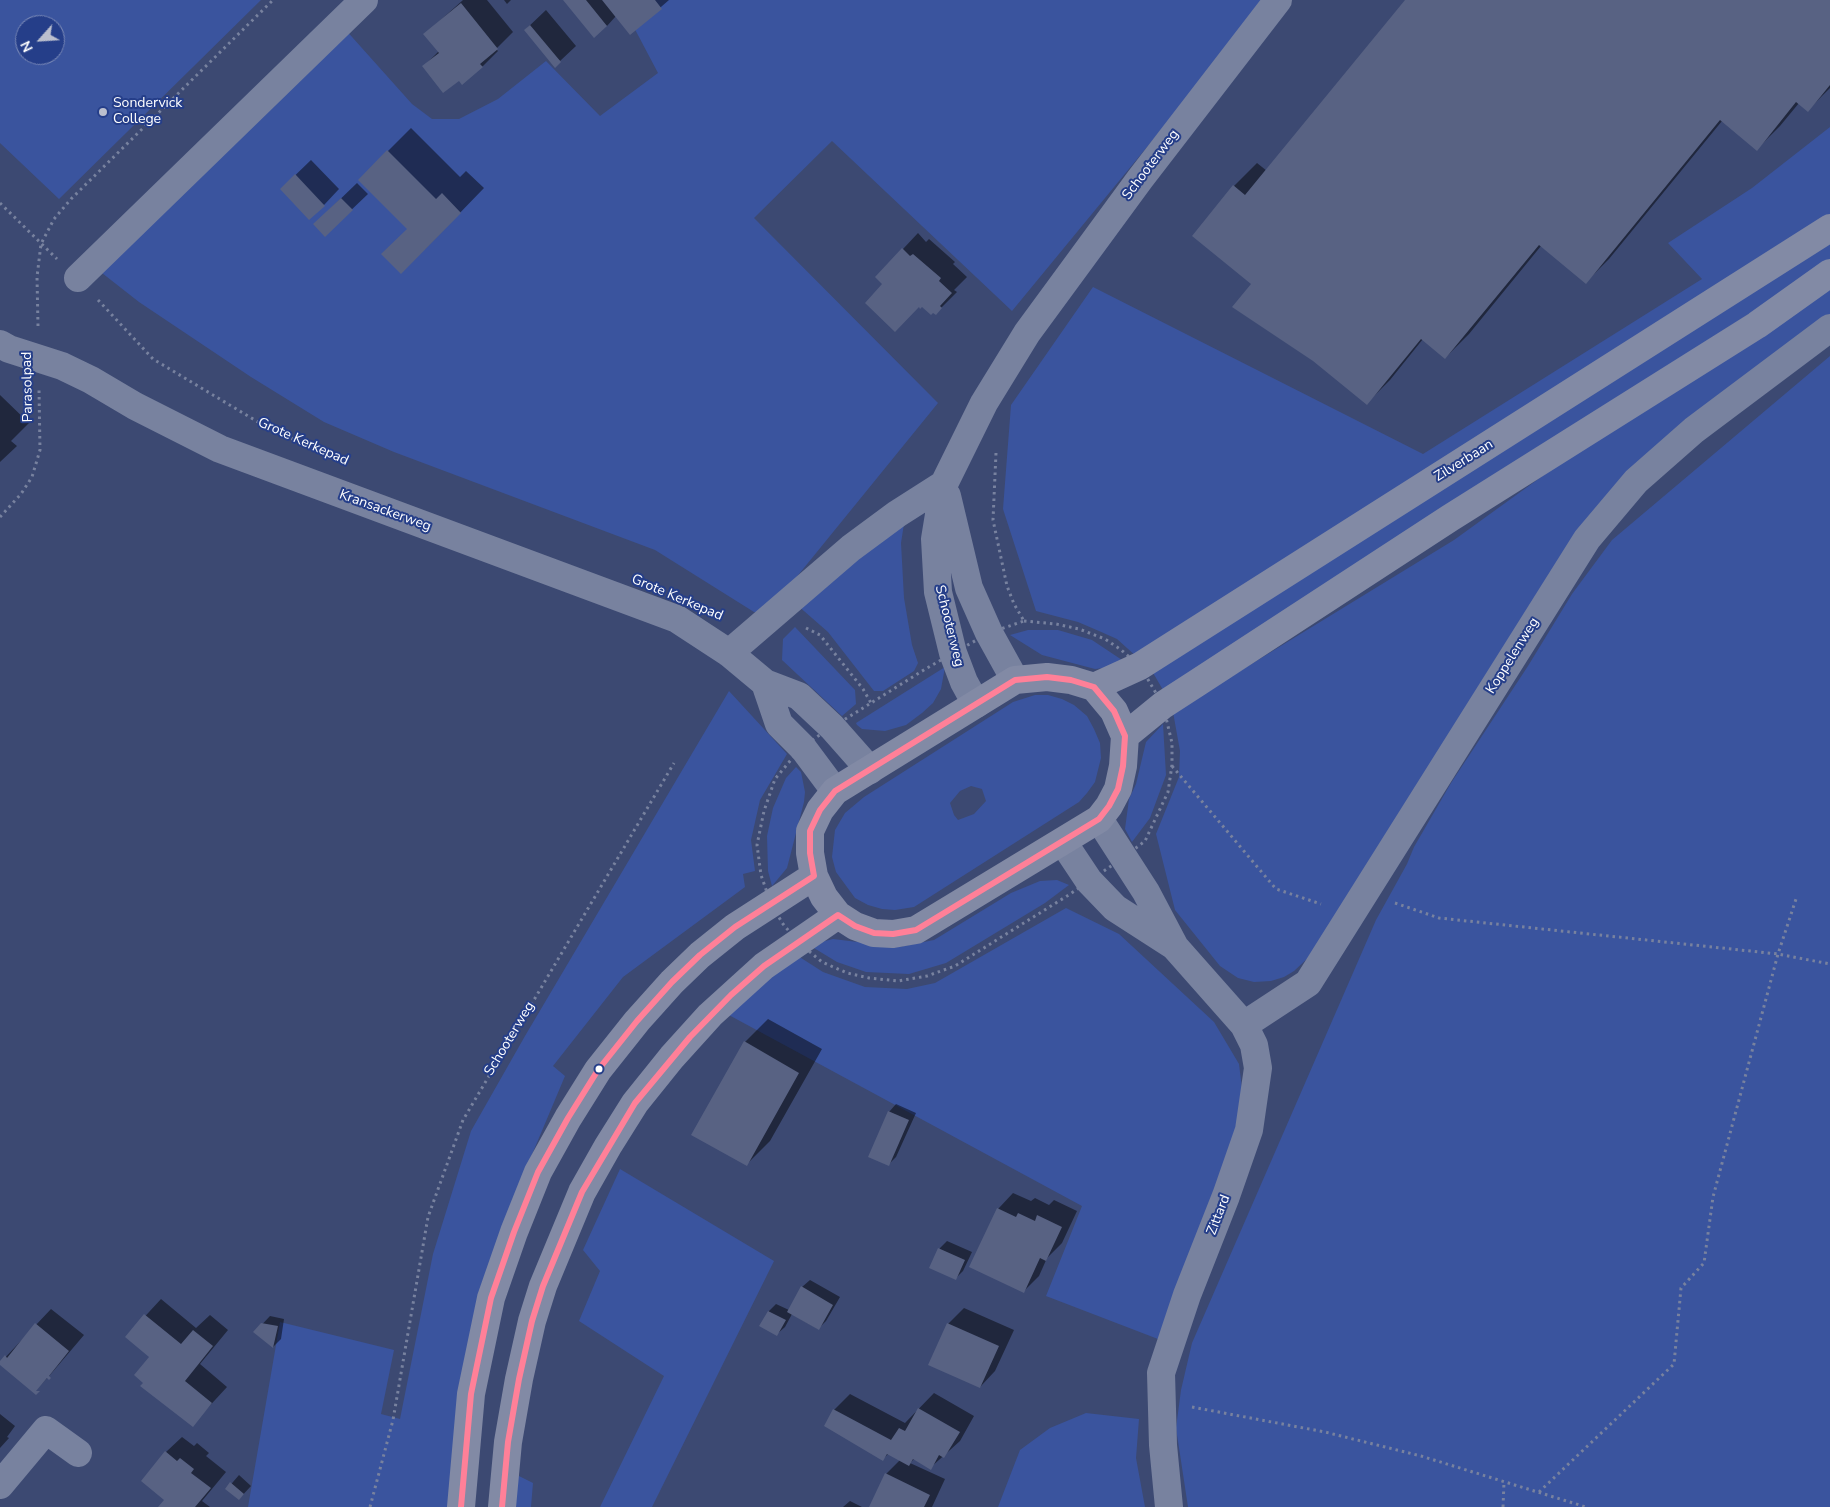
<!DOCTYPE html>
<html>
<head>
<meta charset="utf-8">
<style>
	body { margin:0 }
	#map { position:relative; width:1830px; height:1507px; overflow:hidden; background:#3c4972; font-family:"Nunito Sans",sans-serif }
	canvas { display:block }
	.north { position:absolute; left:15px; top:15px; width:50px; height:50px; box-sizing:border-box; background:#253e89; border:1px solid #7c8bb8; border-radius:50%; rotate:244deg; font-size:14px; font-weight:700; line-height:20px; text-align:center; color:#fff }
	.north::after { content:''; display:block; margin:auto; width:18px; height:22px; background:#bbbfce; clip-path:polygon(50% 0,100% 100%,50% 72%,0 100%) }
</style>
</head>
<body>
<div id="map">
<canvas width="1830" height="1507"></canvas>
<div class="north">N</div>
</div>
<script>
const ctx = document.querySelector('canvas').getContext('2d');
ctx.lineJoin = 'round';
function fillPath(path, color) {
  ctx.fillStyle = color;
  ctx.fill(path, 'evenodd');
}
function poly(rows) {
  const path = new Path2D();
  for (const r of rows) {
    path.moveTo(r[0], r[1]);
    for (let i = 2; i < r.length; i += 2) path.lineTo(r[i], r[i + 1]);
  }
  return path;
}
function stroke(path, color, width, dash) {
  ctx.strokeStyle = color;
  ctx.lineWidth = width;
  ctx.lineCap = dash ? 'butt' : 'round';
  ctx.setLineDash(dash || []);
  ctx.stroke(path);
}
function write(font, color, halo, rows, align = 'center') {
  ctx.font = font + ' "Nunito Sans",sans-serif';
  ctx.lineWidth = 4;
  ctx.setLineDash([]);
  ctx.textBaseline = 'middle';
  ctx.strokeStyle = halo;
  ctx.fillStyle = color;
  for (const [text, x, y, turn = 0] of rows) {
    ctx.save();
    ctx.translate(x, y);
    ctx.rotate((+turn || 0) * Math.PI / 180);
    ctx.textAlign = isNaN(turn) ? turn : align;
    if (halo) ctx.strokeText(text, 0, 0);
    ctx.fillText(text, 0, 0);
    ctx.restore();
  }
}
fillPath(poly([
	[0,0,261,0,59,199,0,143],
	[25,25,55,25,55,55,25,55],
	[649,0,1268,0,1012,311,832,141,754,218,938,403,773,606,764,613,754,612,655,550,394,452,324,422,251,377,139,302,102,273,344,28,412,104,432,119,459,119,498,99,546,61,600,116,658,73,629,18],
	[1830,127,1830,217,1137,657,1117,639,1099,631,1078,622,1036,611,1003,509,1011,405,1093,287,1423,454,1702,279,1668,243,1752,188],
	[1830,240,1830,262,1163,690,1152,671],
	[1830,285,1830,319,1656,452,1309,957,1294,971,1284,977,1271,981,1254,982,1238,978,1220,966,1175,910,1156,834,1179,777,1180,751,1173,712,1454,540,1602,433],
	[1830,356,1830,1507,1188,1507,1176,1428,1181,1390,1192,1343,1376,920,1407,864,1414,847,1451,783,1528,666,1572,594,1612,540],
	[908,498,901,543,904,598,912,645,918,663,914,671,883,691,874,691,828,632,796,604],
	[795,627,855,690,856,704,842,716,782,660,783,639],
	[1028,630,1058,630,1092,640,1125,662,1113,667,1095,669,1042,655,1010,635],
	[945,667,941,689,933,703,922,713,906,725,885,731,862,729,857,725,856,723],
	[729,691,787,754,760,800,751,840,755,871,743,874,745,887,623,977,553,1066,565,1076,520,1183,452,1507,248,1507,280,1322,394,1350,381,1414,400,1419,433,1254,471,1131,525,1036],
	[1035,695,1048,695,1062,699,1074,705,1087,716,1094,729,1100,743,1101,758,1095,782,1087,793,1079,802,914,907,895,910,882,909,868,905,855,898,836,872,832,857,835,830,845,813,864,797,1013,702],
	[971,786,982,789,986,801,974,814,958,820,954,815,950,803,960,791],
	[1163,724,1166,775,1150,818,1132,842,1125,829,1129,799,1136,784,1146,742],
	[796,767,801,772,805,792,804,802,787,868,772,886,768,871,767,836,773,808,786,778],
	[1057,880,1069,885,1045,903,946,963,909,974,866,972,837,962,809,945,833,939,899,947,934,940,1011,893,1040,881],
	[1066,908,1119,934,1214,1022,1239,1064,1246,1121,1158,1339,1046,1296,1082,1206,727,1014,756,984,798,956,823,972,865,987,907,989,935,983],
	[620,1169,774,1261,652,1507,600,1507,664,1376,579,1321,600,1271,583,1250],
	[1086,1413,1139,1419,1136,1458,1145,1507,998,1507,1020,1450,1050,1428],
	[513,1473,533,1483,531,1507,510,1507]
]), '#3a549e');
fillPath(poly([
	[463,0,487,0,513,32,496,49,498,51,482,67,459,79,423,67,439,51,425,34],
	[504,0,511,0,507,4],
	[565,0,669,0,631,33,616,16,607,26],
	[1407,0,1830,0,1830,88,1808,110,1799,103,1780,126,1757,149,1722,121,1609,259,1586,282,1541,246,1469,334,1445,358,1423,339,1390,380,1367,403,1253,284,1234,186,1257,163,1267,171],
	[546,10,576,46,560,61,525,30],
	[411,128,460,177,466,171,484,188,425,249,409,229,359,180],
	[311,160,339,189,324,205,281,189],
	[357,183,368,194,325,235,330,209],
	[918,233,926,242,929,239,955,262,953,264,967,277,954,290,957,292,936,313,884,284,903,249],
	[0,395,29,423,11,441,17,446,0,462],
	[768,1019,822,1049,770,1141,746,1165,745,1042],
	[896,1104,916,1113,896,1157,888,1165,889,1112],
	[1013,1193,1031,1201,1035,1198,1049,1205,1054,1200,1077,1211,1062,1243,1047,1258,1039,1276,1023,1292,998,1209],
	[947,1241,972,1252,963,1271,955,1279,931,1267,940,1248],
	[810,1280,840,1297,826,1321,818,1329,792,1314,785,1327,777,1334,761,1326,769,1311,776,1304,789,1310,802,1287],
	[161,1299,196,1328,210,1315,228,1330,200,1364,227,1387,192,1425,151,1357,126,1337],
	[964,1308,1014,1330,995,1371,980,1387,948,1324],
	[51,1309,84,1335,50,1375,35,1391,0,1363],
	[270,1316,284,1319,281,1339,273,1347,255,1332],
	[934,1393,974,1416,960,1441,930,1468,914,1459,910,1463,945,1479,932,1507,870,1507,886,1474,900,1460,889,1453,883,1459,834,1410,850,1394,905,1423],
	[0,1414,15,1426,7,1437,9,1438,0,1448],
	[182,1437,194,1446,197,1443,209,1453,206,1456,226,1472,202,1501,210,1507,159,1507,165,1500,166,1452],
	[239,1475,251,1486,239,1499,227,1489],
	[850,1501,862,1507,843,1507]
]), '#0007');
fillPath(poly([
	[563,0,586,0,607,26,594,38],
	[602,0,655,0,662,9,630,35],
	[1405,0,1830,0,1830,85,1808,112,1796,102,1757,151,1720,120,1586,284,1539,245,1445,359,1421,339,1367,405,1313,361,1232,307,1251,284,1192,236,1233,185,1245,195],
	[461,3,498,49,480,64,483,67,462,85,459,81,443,93,422,66,439,53,423,34],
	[530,25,561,62,555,68,524,30],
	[387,150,436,199,442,193,461,213,401,274,381,254,407,229,358,180],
	[295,174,325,206,309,220,280,189],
	[341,198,353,210,325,237,313,224],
	[902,248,910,256,913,254,941,278,939,281,952,293,940,306,942,308,936,315,933,313,931,315,922,307,920,309,919,307,895,332,865,303,882,284,875,277],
	[744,1041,799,1073,747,1166,691,1135],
	[888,1111,909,1120,889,1166,868,1157],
	[997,1208,1016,1217,1018,1213,1035,1221,1037,1215,1062,1227,1046,1261,1040,1258,1024,1293,969,1267],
	[938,1248,965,1260,956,1280,929,1268],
	[801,1286,833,1305,819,1330,787,1312],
	[768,1311,786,1320,777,1336,759,1326],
	[144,1314,181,1344,193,1330,213,1346,185,1381,212,1403,193,1427,140,1386,143,1383,134,1375,149,1357,125,1337],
	[35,1323,69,1351,49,1376,51,1378,49,1380,47,1378,36,1391,40,1391,36,1395,0,1365,0,1361,5,1355,7,1358],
	[261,1323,278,1326,273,1348,253,1332],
	[947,1323,999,1346,980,1388,928,1365],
	[918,1408,960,1432,944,1458,939,1455,931,1470,913,1459,909,1466,887,1454,883,1461,824,1426,833,1409,891,1440,899,1428,905,1431],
	[165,1451,177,1461,180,1458,194,1469,191,1473,211,1488,195,1507,158,1507,164,1500,141,1481],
	[885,1473,930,1495,924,1507,869,1507],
	[230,1482,244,1494,239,1500,225,1489]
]), '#586283');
stroke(poly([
	[0,203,57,259],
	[98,300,153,359,273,431,332,455],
	[38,326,37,277,41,244,54,219,71,199,273,0],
	[996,453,993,520,1007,586,1014,604,1024,621],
	[0,517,21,494,32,477,40,450,39,390],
	[1024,621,1056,624,1079,629,1105,639,1120,649,1140,666,1163,705,1172,743,1172,765,1168,792,1145,841,1123,858,1067,896,955,966,927,976,898,981,869,978,847,973,822,962,799,943,783,924,771,904,761,875,757,845,764,811,775,779,795,755,815,738,927,668,989,633,1024,621],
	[806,628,820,635,863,689,871,703],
	[1172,766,1276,889,1321,904],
	[1395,903,1439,918,1778,954,1830,964],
	[1192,1407,1325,1432,1421,1456,1586,1507],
	[1539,1492,1674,1364,1681,1288,1704,1263,1713,1197,1778,954,1797,896],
	[370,1507,393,1420,428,1217,463,1120,674,763],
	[1503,1507,1504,1482]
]), '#78829f', 3, [2.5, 4]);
stroke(poly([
	[78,278,364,0],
	[0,344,9,349,62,366,91,380,135,406,220,449,677,619,729,653,765,683,799,696,832,727,870,770],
	[947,496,969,588,989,633,1015,680],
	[729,653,851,548,897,514,944,484],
	[765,683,779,724,803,748,835,791],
	[976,704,964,682,953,653,938,592,935,539,944,484,984,403,1027,333,1140,179,1278,0],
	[1099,819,1146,892,1175,947,1244,1025,1254,1045,1258,1068,1249,1130,1226,1196,1187,1295,1161,1373,1163,1445,1169,1507],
	[1063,842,1089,881,1115,908,1174,946],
	[1244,1025,1308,983,1587,539,1636,481,1694,430,1830,328],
	[0,1485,46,1430,78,1453]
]), '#78829f', 28);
stroke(poly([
	[1047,677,1071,680,1094,687,1114,711,1125,736,1123,766,1118,789,1109,806,1099,819,916,930,893,934,874,933,855,926,838,915,824,897,814,876,810,853,810,831,820,810,835,791,1015,680,1047,677],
	[1094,687,1140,666,1830,228],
	[1125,736,1163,705,1197,683,1450,518,1757,325,1830,273],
	[461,1507,471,1394,491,1298,514,1232,538,1172,568,1118,598,1070,637,1021,672,982,700,955,735,927,814,876],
	[502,1507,508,1442,519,1379,532,1321,543,1286,582,1192,608,1146,635,1103,672,1057,710,1015,764,966,838,915]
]), '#828aa5', 28);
stroke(poly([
	[461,1507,471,1394,491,1298,514,1232,538,1172,568,1118,598,1070,637,1021,672,982,700,955,735,927,814,876,810,853,810,831,820,810,835,791,1015,680,1047,677,1071,680,1094,687,1114,711,1125,736,1123,766,1118,789,1109,806,1099,819,916,930,893,934,874,933,855,926,838,915,764,966,731,995,690,1037,635,1103,582,1192,543,1286,532,1321,519,1379,508,1442,502,1507]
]), '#ff8098', 6);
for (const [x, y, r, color] of [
	[103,112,5,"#bbbfce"],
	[599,1069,4.5,"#fff"]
]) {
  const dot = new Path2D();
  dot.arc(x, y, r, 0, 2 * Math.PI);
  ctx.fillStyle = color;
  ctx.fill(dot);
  stroke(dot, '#253e89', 2);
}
write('14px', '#fff', '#253e89', [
	["Sondervick",113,104],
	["College",113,120]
], 'left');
write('14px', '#fff', '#253e89', [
	["Schooterweg",1151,165,-53],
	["Parasolpad",28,387,-91],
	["Grote Kerkepad",303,442,24],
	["Zilverbaan",1464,461,-32],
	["Kransackerweg",385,511,20],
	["Grote Kerkepad",677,598,23],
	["Schooterweg",949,626,76],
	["Koppelenweg",1513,656,-58],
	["Schooterweg",510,1039,-59],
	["Zittard",1219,1215,-69]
]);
</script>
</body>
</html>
